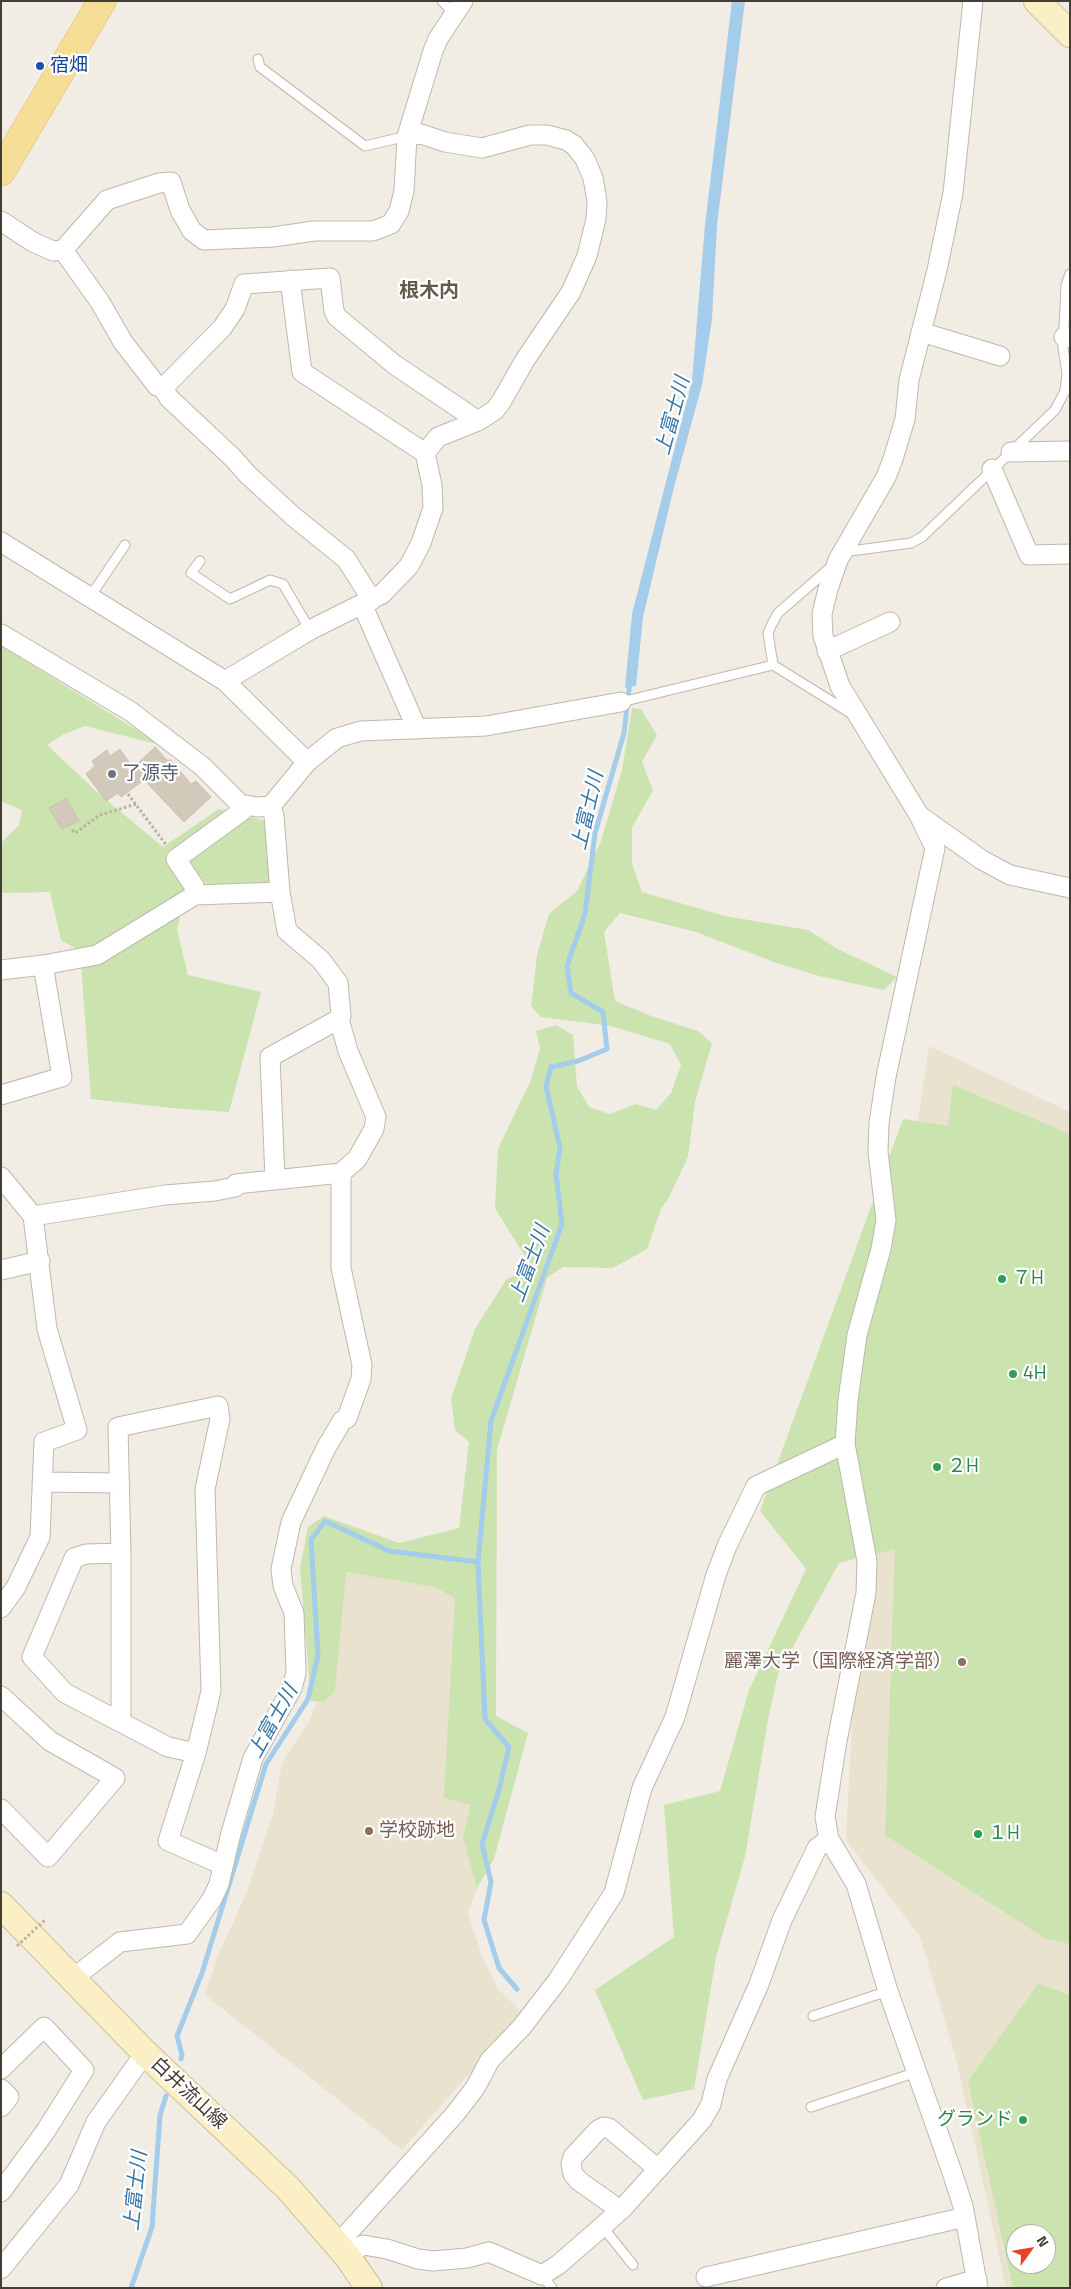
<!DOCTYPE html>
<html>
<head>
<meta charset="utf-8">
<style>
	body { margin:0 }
	#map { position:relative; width:1071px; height:2289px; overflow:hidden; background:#f1ede4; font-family:"Titillium Web",sans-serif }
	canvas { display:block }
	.frame { position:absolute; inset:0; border:2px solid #433d35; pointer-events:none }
	.north { position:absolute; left:1006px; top:2224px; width:50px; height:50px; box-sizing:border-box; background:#fff; border:1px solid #b4b1ae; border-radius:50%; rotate:58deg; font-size:14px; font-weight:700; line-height:20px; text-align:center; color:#433d35 }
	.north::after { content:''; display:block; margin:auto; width:18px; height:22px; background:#eb4321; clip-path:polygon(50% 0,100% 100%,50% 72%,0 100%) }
</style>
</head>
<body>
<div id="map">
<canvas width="1071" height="2289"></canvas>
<div class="frame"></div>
<div class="north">N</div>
</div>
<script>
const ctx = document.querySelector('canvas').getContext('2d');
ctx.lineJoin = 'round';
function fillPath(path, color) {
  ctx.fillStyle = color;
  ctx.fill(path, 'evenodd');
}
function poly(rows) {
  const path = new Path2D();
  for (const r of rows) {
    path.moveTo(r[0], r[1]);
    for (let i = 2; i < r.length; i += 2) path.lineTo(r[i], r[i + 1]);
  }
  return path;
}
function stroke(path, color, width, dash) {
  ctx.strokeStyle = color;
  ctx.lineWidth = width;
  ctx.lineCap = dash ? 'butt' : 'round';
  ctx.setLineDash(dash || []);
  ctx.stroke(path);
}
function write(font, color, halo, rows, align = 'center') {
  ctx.font = font + ' "Titillium Web","Noto Sans JP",sans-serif';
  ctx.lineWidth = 4.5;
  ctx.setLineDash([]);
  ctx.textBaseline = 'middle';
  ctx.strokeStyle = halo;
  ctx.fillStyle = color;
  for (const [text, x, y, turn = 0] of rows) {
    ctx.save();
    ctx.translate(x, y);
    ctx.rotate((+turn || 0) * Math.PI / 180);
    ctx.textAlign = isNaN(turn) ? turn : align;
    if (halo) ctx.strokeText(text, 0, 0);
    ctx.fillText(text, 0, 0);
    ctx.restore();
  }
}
fillPath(poly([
	[929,1046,1070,1112,1070,2288,1006,2288,957,2062,920,1936,846,1840,864,1484],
	[1016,2234,1046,2234,1046,2264,1016,2264],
	[324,1545,463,1574,495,1755,466,1848,480,1880,468,1913,481,1953,497,1988,523,2013,402,2150,205,1995,218,1955,247,1892,273,1814,282,1763,310,1720,322,1686]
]), '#e9e2cf');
fillPath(poly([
	[1,646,161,745,85,726,64,734,47,745,96,791,163,847,219,809,266,821,270,886,188,883,177,930,188,975,261,992,229,1112,172,1108,91,1099,80,951,61,940,50,892,1,893,1,843,19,825,22,810,1,801],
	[632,708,641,709,657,735,642,762,653,790,632,828,632,864,642,892,725,916,808,930,836,948,897,977,884,990,819,976,774,962,696,932,620,913,604,932,615,1001,651,1016,698,1031,712,1043,695,1102,688,1157,669,1197,661,1209,647,1249,613,1268,563,1267,547,1278,497,1450,496,1716,528,1733,494,1859,477,1888,463,1837,471,1805,444,1798,455,1598,435,1587,346,1572,335,1691,323,1702,311,1701,300,1568,308,1527,324,1516,399,1543,459,1528,469,1442,455,1430,451,1399,475,1329,506,1280,531,1266,495,1208,498,1149,531,1080,540,1049,536,1031,556,1025,573,1035,577,1086,589,1107,610,1114,636,1104,656,1110,671,1093,681,1065,670,1044,611,1026,541,1017,531,1006,537,955,549,914,577,891,601,841,622,770],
	[953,1085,1070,1134,1070,1944,1046,1939,885,1835,895,1549,839,1563,778,1674,768,1720,745,1857,716,1957,694,2089,643,2100,595,1990,674,1937,664,1805,720,1791,749,1690,806,1569,760,1511,903,1119,948,1126],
	[1038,1984,1070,1995,1070,2288,1013,2288,968,2081],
	[1016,2234,1046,2234,1046,2264,1016,2264]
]), '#cbe3af');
fillPath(poly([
	[732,1,745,1,717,225,712,319,702,385,674,487,643,617,636,686,625,688,632,614,692,381,705,225]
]), '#a4cceb');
stroke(poly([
	[478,1562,485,1719,509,1747,499,1790,482,1844,491,1882,484,1920,499,1968,517,1989],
	[181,2059,182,2055,177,2036,202,1973,266,1764,308,1699,318,1655,311,1540,325,1521,389,1551,478,1562,491,1421,562,1224,556,1174,560,1148,546,1086,551,1067,578,1061,607,1049,603,1012,571,993,567,966,585,914,595,833,624,733,630,681],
	[131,2288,152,2227,160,2115,166,2096]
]), '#a4cceb', 5);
const building = poly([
	[155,747,168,761,170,759,191,784,196,781,211,797,184,822,144,780,121,797,118,793,106,801,86,774,95,766,92,761,107,750,110,756,120,749,133,768,155,747],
	[66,798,79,821,62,829,49,808,66,798]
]);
fillPath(building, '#d2c9bb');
stroke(building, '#ccc1ae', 1);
const lane = poly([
	[442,1,454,14],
	[258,59,260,67,365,146,407,136],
	[843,552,911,543,922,537,1055,410,1065,391,1067,373,1063,348,1066,285,1070,274],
	[200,561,191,573,230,599,270,580,283,584,310,630],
	[90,597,125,545],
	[773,665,768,633,772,624,778,613,831,567],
	[621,702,773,665,852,714],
	[813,2016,888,1991],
	[811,2107,917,2072],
	[602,2226,633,2265],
	[542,2275,552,2288]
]);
const street = poly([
	[973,1,953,193,937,270,909,380,905,419,893,459,886,477,838,560,828,589,822,614,823,636,840,686,919,815,935,848,886,1077,879,1123,878,1152,886,1220,881,1249,857,1335,848,1400,845,1444,867,1561,866,1593,837,1741,825,1817,829,1839,856,1884,887,1988,952,2172,963,2206,978,2288],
	[1,221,33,242,53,251,63,250,107,200,159,183,171,182,180,210,192,231,204,240,273,237,314,231,373,231,391,224,399,211,404,191,407,136,433,51,438,39,463,1],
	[63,250,100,302,123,342,157,386,163,388,169,398,233,458,248,475,294,517,346,559,372,600],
	[290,280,302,372,425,453],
	[921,332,1000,356],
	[1064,337,1070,338],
	[163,388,222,328,235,309,244,284,330,278,334,311,337,317,395,365,478,421],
	[1011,452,1070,451],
	[992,469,1029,555,1070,554],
	[1,542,225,681,307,762],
	[362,604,417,729],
	[1,634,130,711,202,766,240,804,257,807,271,806,307,762,337,738,361,731,486,726,621,702],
	[827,651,890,622],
	[225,681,310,630,382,594,409,566,421,543,433,508,432,485,425,453,438,437,478,421,495,410,501,402,525,360,571,292,587,256,596,219,597,201,593,178,585,159,574,145,566,140,547,135,530,135,482,148,445,142,421,134,407,136],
	[271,806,274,816,280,892,287,931,321,960,338,983,341,1016,339,1019],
	[920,816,982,860,1010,875,1070,888],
	[195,895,194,886,176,859,242,811,244,805],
	[1,970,43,965,97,955,195,895,280,892],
	[1,1095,62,1077,43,965],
	[1,1177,33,1216,47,1329,77,1430,44,1442,40,1537,16,1587,1,1608],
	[33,1216,165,1195,215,1191,235,1187,236,1184,341,1173,357,1159,374,1129,376,1117,348,1051,339,1019,270,1057,275,1179],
	[1,1270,40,1261],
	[43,1482,120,1483],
	[121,1553,86,1554,74,1558,32,1657,65,1693,168,1747,196,1753],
	[1,1696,50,1741,115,1778,48,1857,1,1809],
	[121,1721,121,1553,118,1427,218,1406,220,1419,205,1489,211,1691,196,1753,168,1841,223,1865],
	[72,1979,120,1942,187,1934,212,1899,219,1884,231,1833,253,1758,292,1688,296,1673,294,1613,283,1586,281,1569,291,1522,326,1448,342,1421,347,1418,361,1379,362,1365,341,1268,341,1173],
	[1,2069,44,2027,84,2070,45,2132,1,2192],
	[1,2089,9,2097,1,2107],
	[620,2210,579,2181,573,2174,571,2164,573,2157,598,2130,604,2127,609,2128,658,2169],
	[337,2245,455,2114,475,2088,490,2060,521,2028,558,1980,614,1893,642,1788,675,1717,716,1575,727,1546,756,1486,845,1444],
	[347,2256,363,2245,387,2249,418,2259,433,2261,467,2258,489,2252,542,2275,558,2265,596,2232,623,2208,702,2120,711,2104,717,2079,759,1984,782,1920,817,1848,829,1839],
	[1,2269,69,2185,96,2122,145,2053],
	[706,2277,965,2217],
	[946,2288,977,2279]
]);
const secondary = poly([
	[1037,1,1070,34],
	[1,1905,145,2053,288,2188,347,2256,369,2288]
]);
const primary = poly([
	[1,172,102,1]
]);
stroke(lane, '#bfb8ab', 11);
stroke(street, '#bfb8ab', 21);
stroke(secondary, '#cec197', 28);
stroke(primary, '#dbbb68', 29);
stroke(poly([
	[128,794,167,846],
	[72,830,75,833,100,815,136,804]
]), '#bcb19a', 3, [2.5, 2.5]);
stroke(lane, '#fff', 9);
stroke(street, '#fff', 19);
stroke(secondary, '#fbefc5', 26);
stroke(primary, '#f7de97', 28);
stroke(poly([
	[17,1946,46,1919]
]), '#bcb19a', 3, [2.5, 2.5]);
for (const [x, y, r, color] of [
	[40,66,5,"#1a4fb4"],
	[112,774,5,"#6b7280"],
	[1002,1279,5,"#2e9e5b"],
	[1013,1374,5,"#2e9e5b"],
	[937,1467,5,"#2e9e5b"],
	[962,1662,5,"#8d6e63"],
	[369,1831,5,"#8d6e63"],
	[978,1834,5,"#2e9e5b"],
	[1023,2120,5,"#2e9e5b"]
]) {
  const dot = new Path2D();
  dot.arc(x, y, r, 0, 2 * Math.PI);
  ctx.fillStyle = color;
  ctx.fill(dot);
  stroke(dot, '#fff', 2);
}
write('19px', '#164399', '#fff', [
	["宿畑",50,66]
], 'left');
write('19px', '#5b616d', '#fff', [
	["了源寺",122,774]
], 'left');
write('19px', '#27864d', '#fff', [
	["７H",1012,1279],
	["4H",1023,1374],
	["２H",947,1467],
	["１H",988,1834],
	["グランド",1013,2120,"right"]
], 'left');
write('19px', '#785e54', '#fff', [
	["麗澤大学（国際経済学部）",952,1662],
	["学校跡地",379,1831,"left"]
], 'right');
write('19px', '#433d35', '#fff', [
	["白井流山線",188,2094,43]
]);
write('bold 20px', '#655b4d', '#fff', [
	["根木内",429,292]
]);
write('italic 20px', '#3675a7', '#fff', [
	["上富士川",674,416,-75],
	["上富士川",589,811,-77],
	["上富士川",531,1264,-70],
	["上富士川",274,1722,-61],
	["上富士川",137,2191,-84]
]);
</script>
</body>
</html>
